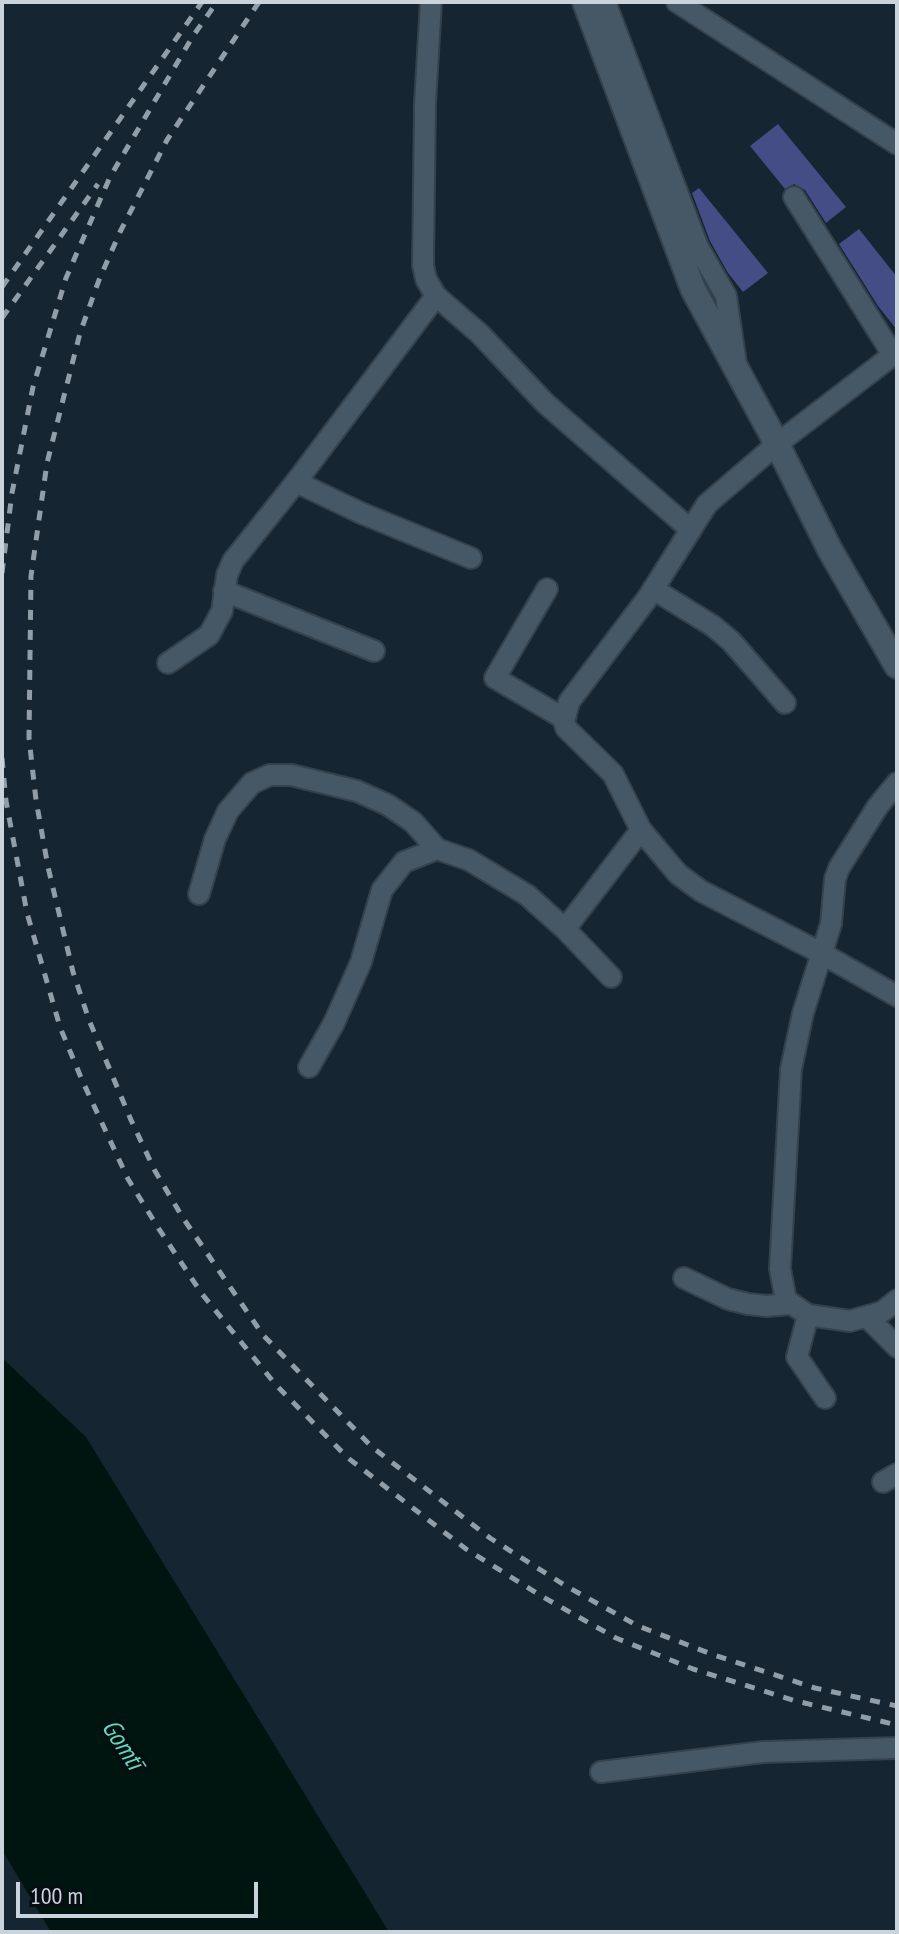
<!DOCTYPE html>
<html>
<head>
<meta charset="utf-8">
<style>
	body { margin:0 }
	#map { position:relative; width:899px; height:1934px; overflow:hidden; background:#152531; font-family:"PT Sans Narrow",sans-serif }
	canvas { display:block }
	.frame { position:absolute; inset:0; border:4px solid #c9d3db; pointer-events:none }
	.scale { position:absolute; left:16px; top:1882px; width:242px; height:36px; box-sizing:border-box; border:4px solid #c9d3db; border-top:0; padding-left:10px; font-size:24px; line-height:28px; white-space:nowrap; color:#c9d3db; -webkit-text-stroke:6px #070e13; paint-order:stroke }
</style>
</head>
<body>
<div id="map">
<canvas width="899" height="1934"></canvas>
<div class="frame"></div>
<div class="scale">100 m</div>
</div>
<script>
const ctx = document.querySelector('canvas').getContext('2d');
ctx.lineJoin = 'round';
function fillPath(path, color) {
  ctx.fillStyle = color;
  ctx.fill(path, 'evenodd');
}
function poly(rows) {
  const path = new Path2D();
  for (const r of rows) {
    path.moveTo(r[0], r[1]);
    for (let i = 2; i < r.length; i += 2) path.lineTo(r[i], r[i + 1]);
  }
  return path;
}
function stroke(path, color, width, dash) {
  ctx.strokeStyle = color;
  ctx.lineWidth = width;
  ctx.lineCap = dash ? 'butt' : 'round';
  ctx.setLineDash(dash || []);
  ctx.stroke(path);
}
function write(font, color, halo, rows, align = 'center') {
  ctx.font = font + ' "PT Sans Narrow",sans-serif';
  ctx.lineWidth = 7;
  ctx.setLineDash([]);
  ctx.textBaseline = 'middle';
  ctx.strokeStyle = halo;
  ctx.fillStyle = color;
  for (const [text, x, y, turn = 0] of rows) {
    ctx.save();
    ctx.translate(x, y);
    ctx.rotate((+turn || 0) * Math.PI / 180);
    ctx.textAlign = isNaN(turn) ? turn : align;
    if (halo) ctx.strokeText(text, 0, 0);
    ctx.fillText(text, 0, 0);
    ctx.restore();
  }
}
fillPath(poly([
	[2,1358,86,1437,389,1932,51,1932,2,1850]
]), '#00150f');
fillPath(poly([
	[778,124,846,207,826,223,805,190,794,184,785,189,750,146],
	[699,188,768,273,743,292,728,273,710,241,692,193],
	[859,229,897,277,897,330,878,306,839,244]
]), '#444d85');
const street = poly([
	[431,2,425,104,423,265,426,279,436,296,480,334,545,403,691,530],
	[605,2,698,247,726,296,736,364],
	[677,2,897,144],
	[794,197,893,355],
	[897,352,777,444,707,504,649,596,569,702,564,722,566,728,613,774,641,830,678,874,701,891,821,953,897,996],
	[296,482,361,513,471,558],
	[547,589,495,678,563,718,564,722],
	[653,589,713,626,731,641,785,703],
	[224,591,374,651],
	[168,663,209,635,222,611,227,575,233,561,296,482,436,296],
	[897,783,878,806,839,868,835,879,831,924,803,1013,791,1069,780,1269,786,1300,808,1315,850,1321,882,1312,897,1300],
	[199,894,215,839,228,811,252,783,270,775,291,775,357,791,388,805,413,822,437,849],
	[565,929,641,830],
	[309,1067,334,1023,361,962,382,890,404,862,437,849,469,860,527,895,565,929,611,977],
	[684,1278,728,1299,748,1304,767,1306,789,1304],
	[808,1315,797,1357,825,1398],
	[868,1318,897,1347],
	[883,1482,897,1474],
	[601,1772,763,1752,897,1748]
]);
const secondary = poly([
	[585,2,693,289,777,444,830,550,897,666]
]);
stroke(street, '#35414b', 24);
stroke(secondary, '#35414b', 28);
stroke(street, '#465866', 20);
stroke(secondary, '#465866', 24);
stroke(poly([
	[259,2,167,140,120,232,99,280,80,333,47,463,31,576,29,738,36,800,48,867,73,972,89,1020,131,1120,155,1171,183,1218,263,1335,372,1447,490,1538,566,1586,638,1626,714,1655,815,1688,897,1706],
	[2,287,202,2],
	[2,318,98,184],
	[2,573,12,493,33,387,66,278,110,177,193,36,217,2],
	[2,758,6,801,27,913,60,1027,82,1080,128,1179,157,1226,202,1294,276,1385,348,1458,466,1549,543,1597,616,1638,693,1669,796,1701,897,1725]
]), '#929ea7', 5, [10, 10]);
write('italic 26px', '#5cdab8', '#070e13', [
	["Gomtī",122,1745,57]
]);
</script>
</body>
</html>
